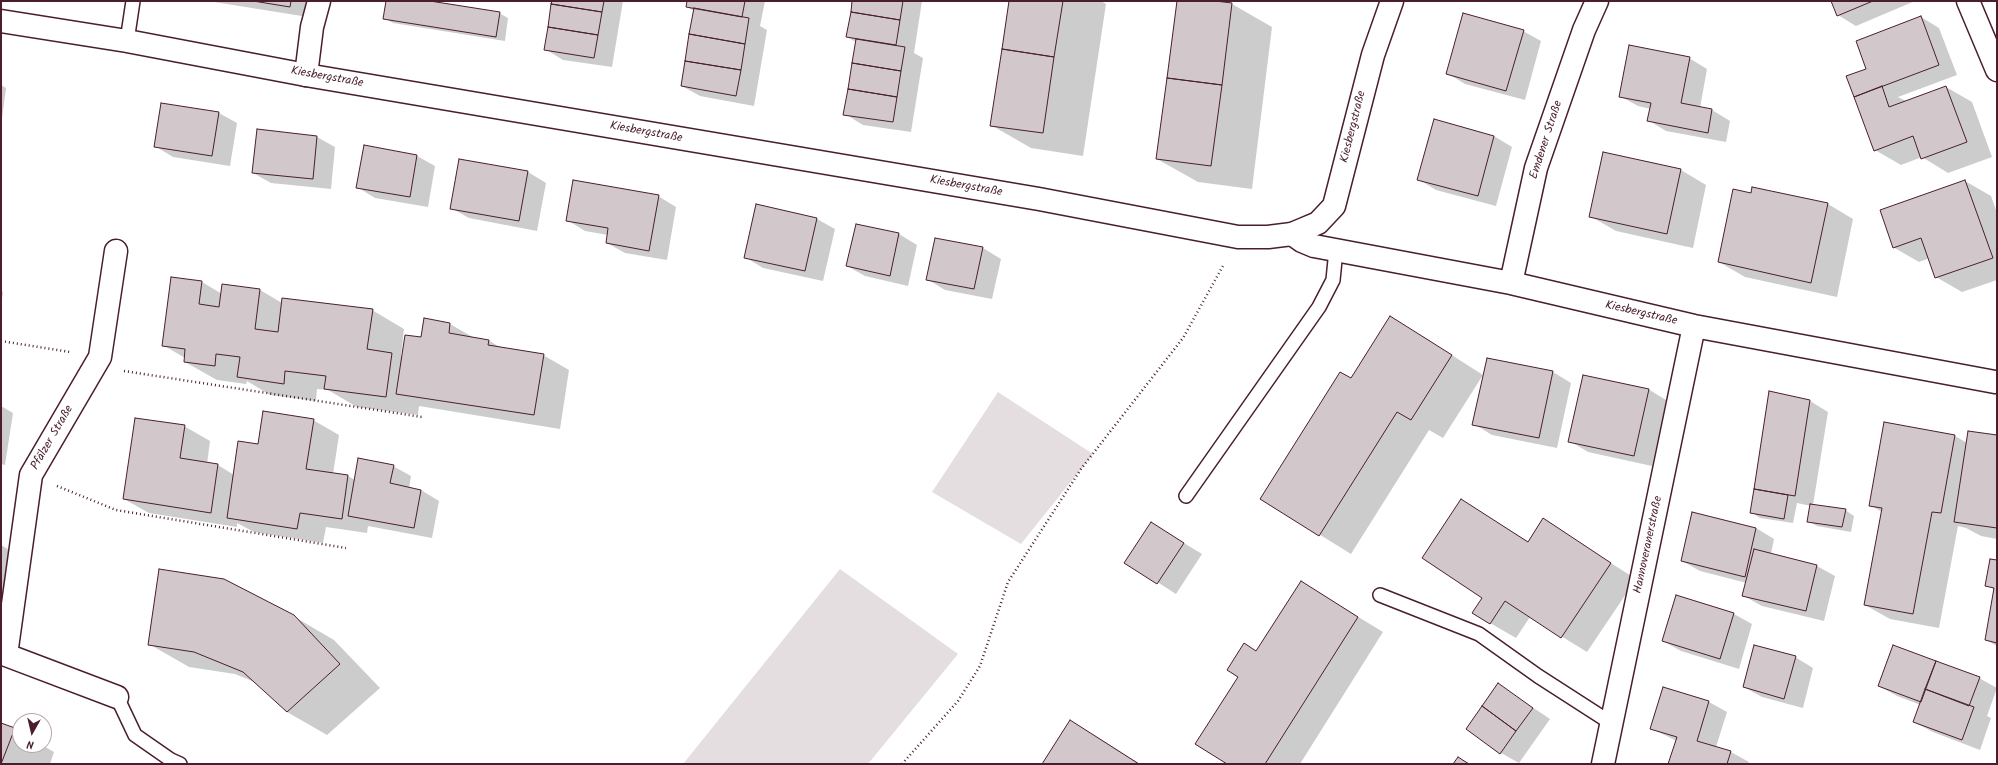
<!DOCTYPE html>
<html>
<head>
<meta charset="utf-8">
<style>
	body { margin:0 }
	#map { position:relative; width:1998px; height:765px; overflow:hidden; background:#fff; font-family:Kalam,sans-serif }
	canvas { display:block }
	.frame { position:absolute; inset:0; border:2px solid #4a1f2b; pointer-events:none }
	.north { position:absolute; left:12px; top:713px; width:40px; height:40px; box-sizing:border-box; background:#fff; border:1px solid #b7a5aa; border-radius:50%; rotate:188deg; font-size:11px; font-weight:700; line-height:16px; text-align:center; color:#4a1f2b }
	.north::after { content:''; display:block; margin:auto; width:14px; height:18px; background:#4a1f2b; clip-path:polygon(50% 0,100% 100%,50% 72%,0 100%) }
</style>
</head>
<body>
<div id="map">
<canvas width="1998" height="765"></canvas>
<div class="frame"></div>
<div class="north">N</div>
</div>
<script>
const ctx = document.querySelector('canvas').getContext('2d');
ctx.lineJoin = 'round';
function fillPath(path, color) {
  ctx.fillStyle = color;
  ctx.fill(path, 'evenodd');
}
function poly(rows) {
  const path = new Path2D();
  for (const r of rows) {
    path.moveTo(r[0], r[1]);
    for (let i = 2; i < r.length; i += 2) path.lineTo(r[i], r[i + 1]);
  }
  return path;
}
function stroke(path, color, width, dash) {
  ctx.strokeStyle = color;
  ctx.lineWidth = width;
  ctx.lineCap = dash ? 'butt' : 'round';
  ctx.setLineDash(dash || []);
  ctx.stroke(path);
}
function write(font, color, halo, rows, align = 'center') {
  ctx.font = font + ' Kalam,sans-serif';
  ctx.lineWidth = 3.5;
  ctx.setLineDash([]);
  ctx.textBaseline = 'middle';
  ctx.strokeStyle = halo;
  ctx.fillStyle = color;
  for (const [text, x, y, turn = 0] of rows) {
    ctx.save();
    ctx.translate(x, y);
    ctx.rotate((+turn || 0) * Math.PI / 180);
    ctx.textAlign = isNaN(turn) ? turn : align;
    if (halo) ctx.strokeText(text, 0, 0);
    ctx.fillText(text, 0, 0);
    ctx.restore();
  }
}
fillPath(poly([
	[998,392,1093,454,1021,544,932,492],
	[840,569,958,654,868,764,683,764]
]), '#e5dee0');
fillPath(poly([
	[208,1,310,1,308,17],
	[387,1,423,1,499,13,508,18,505,41,393,23,384,18],
	[553,1,623,1,612,67,563,60,545,49],
	[688,1,765,1,760,26,767,30,754,106,700,96,682,86,694,11,687,7],
	[853,1,922,1,914,53,923,58,911,132,863,125,845,114,856,42,847,37],
	[1010,1,1101,1,1106,4,1083,156,1031,148,991,125],
	[1178,1,1207,1,1232,4,1272,27,1252,189,1198,182,1157,159],
	[1832,1,1915,1,1856,26,1838,15],
	[1921,17,1939,28,1957,75,1898,97,1906,101,1946,87,1972,102,1992,157,1948,173,1922,157,1901,165,1875,150,1868,69],
	[1523,31,1541,41,1525,100,1465,84,1447,73],
	[1689,58,1707,69,1700,108,1712,110,1730,121,1726,142,1666,131,1648,120,1651,109,1638,106,1620,96],
	[1,85,6,88,1,126],
	[162,104,219,113,237,123,230,166,173,157,155,146],
	[1434,120,1494,136,1512,147,1496,206,1436,190,1418,179],
	[258,130,317,137,335,147,331,189,271,183,253,173],
	[364,147,417,156,435,166,428,207,375,198,357,187],
	[1681,170,1706,185,1693,248,1616,231,1590,216],
	[528,172,546,183,537,231,469,218,451,208],
	[1965,181,1991,196,1997,213,1997,280,1962,292,1936,277,1930,258,1919,262,1893,247],
	[1752,194,1828,204,1853,219,1837,297,1745,277,1719,262],
	[658,196,676,207,667,260,625,253,607,243,608,235,585,231,567,220],
	[817,219,835,229,823,281,763,268,745,257],
	[899,234,917,245,908,286,865,276,847,266],
	[983,248,1001,259,992,299,945,290,927,279],
	[171,278,202,282,222,294,260,290,282,303,372,310,404,329,401,356,403,356,421,338,424,319,450,324,476,339,488,340,503,349,543,355,569,370,560,429,419,406,418,415,357,407,328,390,317,389,316,401,270,395,247,381,246,384,217,380,185,362,185,358,163,345],
	[1,291,3,292,1,305],
	[1422,336,1483,375,1443,438,1429,430,1351,554,1262,499,1351,380],
	[1487,359,1553,372,1571,383,1557,448,1492,435,1474,424],
	[1648,389,1666,400,1652,466,1588,452,1570,441],
	[1769,392,1810,401,1828,412,1813,505,1845,510,1854,516,1851,532,1817,526,1808,521,1811,506,1797,503,1793,523,1760,518,1751,512],
	[1,406,13,413,5,465,1,464],
	[313,420,339,435,333,474,348,476,355,480,393,466,411,476,409,488,421,490,439,501,432,538,368,526,367,533,326,527,323,543,254,532,237,523,237,527,149,513,124,499,184,426,210,441,207,464,218,465,234,475,259,445],
	[1955,436,1967,443,1997,436,1997,539,1981,536,1966,528,1958,526,1939,628,1890,619,1865,605,1882,512,1870,505],
	[1461,500,1529,542,1543,520,1636,579,1587,652,1530,617,1516,638,1490,623],
	[1693,513,1756,528,1774,539,1771,554,1817,566,1835,576,1824,621,1762,606,1744,596,1747,583,1700,571,1682,561],
	[1151,523,1202,554,1176,594,1126,562],
	[1,545,11,551,3,597,1,597],
	[1997,561,1997,646,1986,640,1995,590,1986,585],
	[1301,582,1383,632,1300,764,1229,764,1257,652],
	[1676,596,1734,614,1752,624,1739,669,1681,651,1663,641],
	[293,616,334,640,380,688,327,735,287,712,257,683,235,674,189,667,149,644],
	[1795,657,1813,668,1803,708,1762,697,1744,687],
	[1979,678,1997,688,1987,716,1991,718,1980,750,1933,732,1914,722,1921,705,1897,696,1879,686],
	[1498,684,1550,719,1519,763,1501,753],
	[1664,688,1709,702,1727,712,1716,747,1731,752,1749,762,1748,764,1669,764,1677,741,1652,729],
	[1070,721,1096,736,1140,764,1043,764],
	[1,724,20,733,20,745,42,745,54,752,50,764,1,764]
]), '#0003');
const building = poly([
	[253,1,291,1,290,7,253,1],
	[386,1,430,1,500,12,496,37,383,19,386,1],
	[552,1,604,1,602,12,551,4,552,1],
	[687,1,745,1,742,17,686,7,687,1],
	[852,1,903,1,900,20,851,12,852,1],
	[1009,1,1063,1,1054,57,1002,49,1009,1],
	[1177,1,1215,1,1232,3,1222,85,1167,78,1177,1],
	[1831,1,1873,1,1837,16,1831,1],
	[551,4,602,12,598,35,548,27,551,4],
	[694,8,749,18,745,44,689,34,694,8],
	[851,12,900,20,896,45,846,37,851,12],
	[1463,13,1524,30,1506,91,1446,74,1463,13],
	[1921,16,1939,65,1854,97,1846,76,1866,69,1856,41,1921,16],
	[548,27,598,35,594,58,544,50,548,27],
	[689,34,745,44,741,70,685,61,689,34],
	[856,39,905,47,901,71,852,63,856,39],
	[1629,45,1690,57,1681,103,1712,109,1708,133,1647,121,1651,103,1619,97,1629,45],
	[1002,49,1054,57,1043,133,990,126,1002,49],
	[685,61,741,70,736,96,681,86,685,61],
	[852,63,901,71,897,97,848,89,852,63],
	[1167,78,1222,85,1211,166,1156,159,1167,78],
	[1882,86,1889,107,1946,86,1967,142,1921,159,1913,136,1874,151,1854,97,1882,86],
	[848,89,897,97,893,122,843,115,848,89],
	[161,103,219,112,212,156,154,147,161,103],
	[1434,119,1494,136,1478,196,1417,180,1434,119],
	[257,129,317,136,313,179,252,173,257,129],
	[364,145,417,155,410,197,356,188,364,145],
	[1603,152,1681,169,1667,234,1589,217,1603,152],
	[459,159,528,171,519,221,450,209,459,159],
	[573,180,659,195,649,251,606,243,608,228,566,221,573,180],
	[1965,180,1993,258,1935,278,1921,238,1893,248,1880,210,1965,180],
	[1752,187,1828,203,1811,283,1718,262,1733,189,1751,193,1752,187],
	[756,204,817,218,805,271,744,258,756,204],
	[856,224,899,233,890,276,846,266,856,224],
	[935,238,983,247,974,289,926,280,935,238],
	[171,277,202,281,199,304,219,307,222,284,260,289,255,329,278,332,282,298,373,309,367,349,392,353,386,397,324,389,326,376,285,371,284,384,237,377,240,357,216,354,215,366,184,362,185,349,162,346,171,277],
	[1390,316,1452,355,1411,420,1397,412,1319,536,1260,499,1340,372,1351,378,1390,316],
	[424,318,450,323,449,333,489,340,488,345,544,354,534,415,396,394,405,335,421,337,424,318],
	[1487,358,1553,371,1539,438,1472,425,1487,358],
	[1583,375,1649,389,1634,456,1568,442,1583,375],
	[1769,391,1810,400,1795,496,1754,489,1769,391],
	[263,411,314,419,306,469,348,475,342,519,300,513,297,529,227,518,238,441,258,444,263,411],
	[135,418,185,425,180,458,218,464,211,513,123,499,135,418],
	[1884,422,1955,435,1941,513,1932,512,1913,614,1864,605,1882,508,1869,506,1884,422],
	[1968,431,1997,435,1997,528,1954,522,1968,431],
	[358,458,394,465,390,483,421,490,414,528,348,516,358,458],
	[1754,489,1788,495,1784,519,1750,513,1754,489],
	[1461,499,1528,542,1543,518,1611,563,1561,638,1505,601,1490,624,1472,613,1482,598,1422,558,1461,499],
	[1810,504,1846,509,1842,527,1807,522,1810,504],
	[1692,512,1756,528,1745,577,1681,561,1692,512],
	[1151,522,1184,543,1157,584,1124,563,1151,522],
	[1754,549,1817,565,1806,611,1742,596,1754,549],
	[1990,559,1997,560,1997,643,1985,640,1994,588,1985,586,1990,559],
	[159,569,224,579,294,615,340,664,287,712,243,672,194,652,148,645,159,569],
	[1301,581,1358,617,1265,764,1227,764,1195,744,1238,677,1227,670,1244,643,1256,651,1301,581],
	[1676,595,1734,613,1720,659,1662,641,1676,595],
	[1754,645,1796,656,1784,699,1743,687,1754,645],
	[1893,645,1936,661,1921,702,1878,686,1893,645],
	[1936,661,1980,677,1969,706,1925,689,1936,661],
	[1498,683,1533,708,1516,731,1482,706,1498,683],
	[1663,687,1709,701,1697,741,1731,751,1727,764,1668,764,1677,737,1650,729,1663,687],
	[1925,689,1974,707,1962,740,1913,722,1925,689],
	[1482,706,1516,731,1500,754,1466,729,1482,706],
	[1070,720,1139,764,1042,764,1070,720],
	[1,723,15,728,1,764,1,723],
	[1458,757,1469,764,1453,764,1458,757]
]);
fillPath(building, '#d2c7cb');
stroke(building, '#4a1f2b', 1);
const lane = poly([
	[127,41,133,1],
	[1186,496,1319,307,1333,280,1336,250],
	[1380,595,1479,634,1538,676,1611,723],
	[117,697,135,735,171,760,180,764]
]);
const street = poly([
	[306,75,312,27,319,1],
	[1292,234,1302,241,1314,246,1511,283,1694,326,1995,382],
	[1511,283,1536,168,1584,30,1597,1],
	[1,653,117,697],
	[6,655,31,475,100,357,116,251],
	[1603,764,1694,326]
]);
const secondary = poly([
	[1968,1,1997,70],
	[1,21,127,41,306,75,1039,199,1238,237,1268,237,1292,234,1304,229,1318,223,1334,206,1373,55,1392,1]
]);
stroke(lane, '#4a1f2b', 16);
stroke(street, '#4a1f2b', 25);
stroke(secondary, '#4a1f2b', 25);
stroke(poly([
	[1,341,70,352],
	[124,371,422,417],
	[57,486,116,510,346,548],
	[902,764,958,701,980,666,1008,582,1081,469,1183,338,1224,264]
]), '#4a1f2b', 2.5, [1, 3]);
stroke(lane, '#fff', 13);
stroke(street, '#fff', 22);
stroke(secondary, '#fff', 22);
write('12px', '#4a1f2b', '#fff', [
	["Kiesbergstraße",327,78,10],
	["Kiesbergstraße",1354,127,-76],
	["Kiesbergstraße",646,133,10],
	["Emdener Straße",1547,140,-72],
	["Kiesbergstraße",966,187,10],
	["Kiesbergstraße",1641,314,13],
	["Pfälzer Straße",53,438,-60],
	["Hannoveranerstraße",1649,545,-78]
]);
</script>
</body>
</html>
